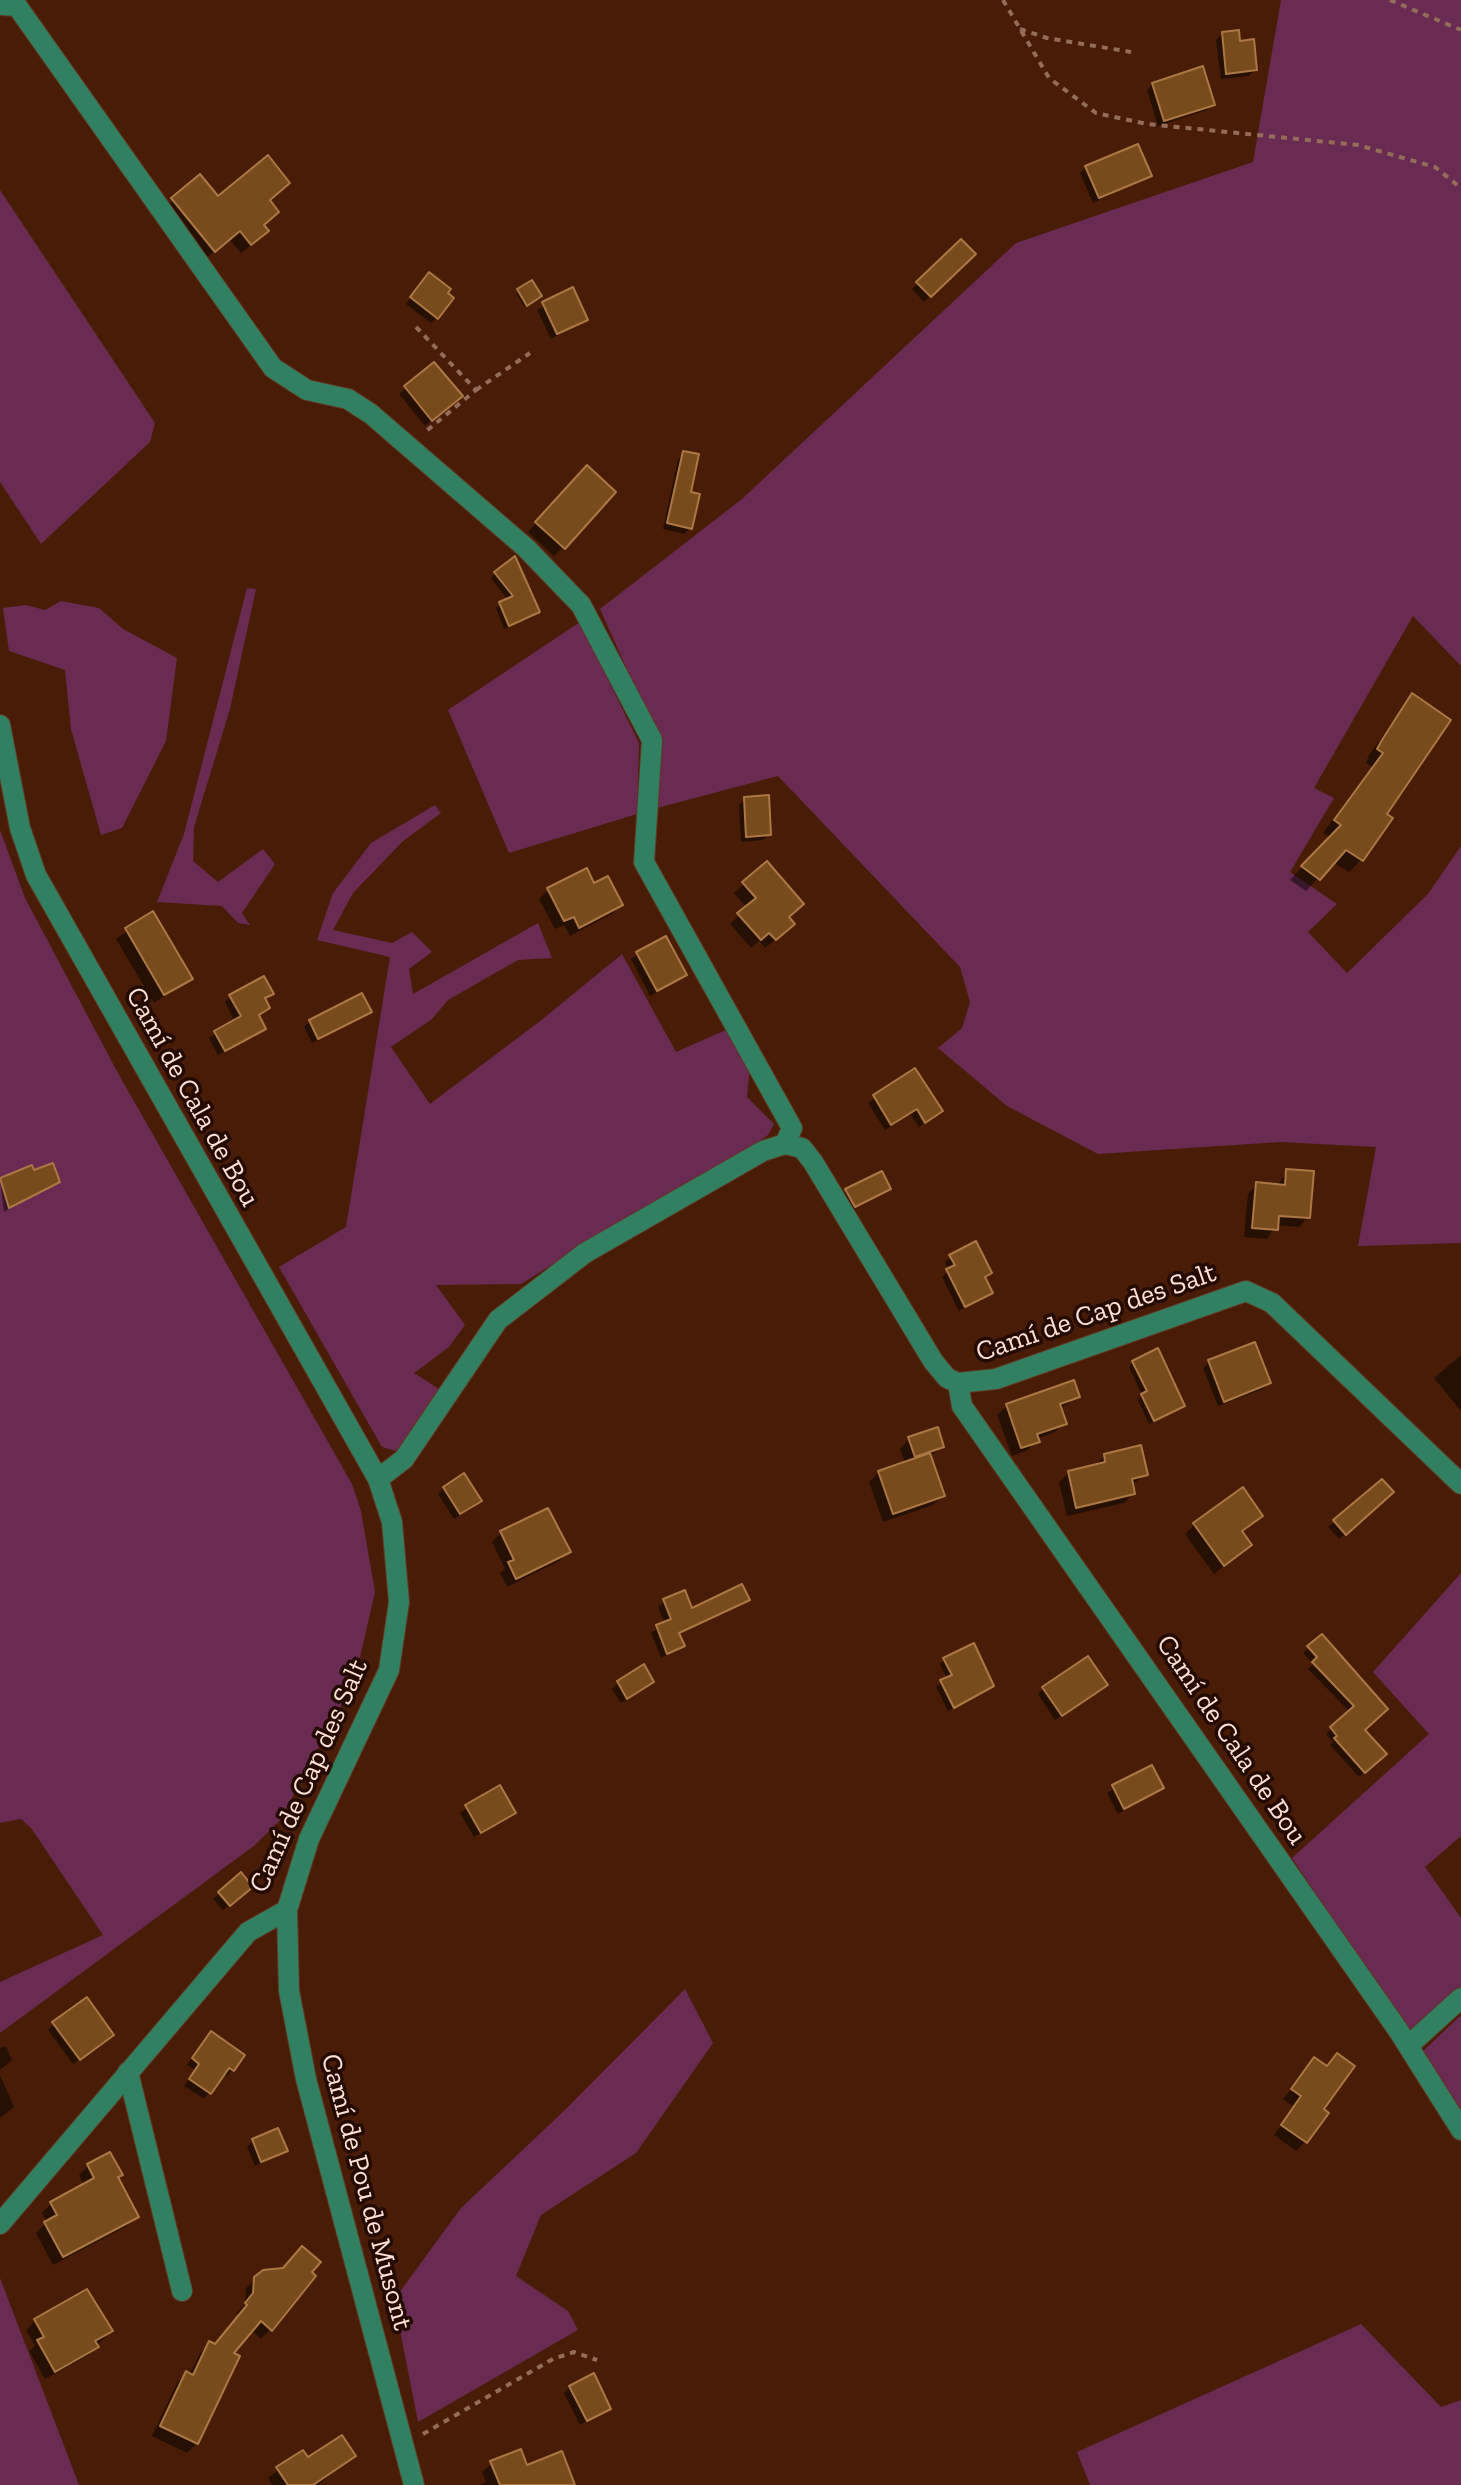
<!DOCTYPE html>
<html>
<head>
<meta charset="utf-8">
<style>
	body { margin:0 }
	canvas { display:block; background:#481c06 }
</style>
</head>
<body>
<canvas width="1461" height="2485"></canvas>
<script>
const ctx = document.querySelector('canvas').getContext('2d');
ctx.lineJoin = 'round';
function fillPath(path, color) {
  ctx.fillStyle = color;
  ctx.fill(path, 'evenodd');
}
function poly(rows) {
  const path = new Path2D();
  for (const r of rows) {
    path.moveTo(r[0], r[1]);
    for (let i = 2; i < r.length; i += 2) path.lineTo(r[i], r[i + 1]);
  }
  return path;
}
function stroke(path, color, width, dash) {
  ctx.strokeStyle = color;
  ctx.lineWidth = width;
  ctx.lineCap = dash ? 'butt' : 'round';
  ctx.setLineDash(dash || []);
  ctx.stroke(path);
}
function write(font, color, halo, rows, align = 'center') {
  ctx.font = font + ' "Zilla Slab",serif';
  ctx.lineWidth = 7;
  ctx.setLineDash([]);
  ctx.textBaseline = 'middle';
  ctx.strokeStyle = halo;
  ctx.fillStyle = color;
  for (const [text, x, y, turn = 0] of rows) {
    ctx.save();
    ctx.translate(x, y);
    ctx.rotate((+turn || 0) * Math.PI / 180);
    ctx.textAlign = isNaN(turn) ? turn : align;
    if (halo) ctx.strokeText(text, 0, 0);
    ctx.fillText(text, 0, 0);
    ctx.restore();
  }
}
fillPath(poly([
	[1281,0,1461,0,1461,666,1413,616,1314,788,1334,798,1290,872,1337,904,1308,932,1347,973,1428,894,1461,846,1461,1243,1358,1246,1376,1147,1280,1142,1098,1154,1007,1106,938,1048,962,1028,970,1002,960,967,778,776,657,808,660,743,600,609,742,499,1016,243,1253,162],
	[0,190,155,423,150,442,41,544,0,482],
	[247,588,256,589,230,709,194,827,193,861,218,882,263,849,275,864,242,913,250,925,238,923,222,906,157,902,184,834],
	[61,601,99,608,123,629,177,658,166,741,122,828,101,835,71,729,65,670,9,651,3,608,26,605,45,610],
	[580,622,639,743,637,814,509,853,448,710],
	[435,805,441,813,403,841,353,893,333,930,392,943,412,932,432,952,409,969,413,994,538,923,552,958,518,960,448,1000,432,1019,391,1047,430,1104,544,1018,622,954,676,1052,728,1029,750,1066,747,1097,774,1124,768,1135,714,1174,577,1249,521,1284,436,1285,465,1325,449,1347,414,1373,439,1389,413,1432,396,1451,382,1447,279,1267,346,1227,390,957,317,940,333,893,371,843],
	[0,830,25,898,119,1075,352,1484,361,1511,375,1592,355,1679,280,1820,255,1845,0,2033,0,1982,103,1935,31,1828,21,1819,0,1823],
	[1461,1573,1461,1836,1425,1867,1461,1918,1461,1988,1409,2033,1292,1858,1429,1734,1373,1672],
	[685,1989,713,2043,636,2153,541,2215,516,2276,568,2311,578,2330,418,2422,394,2300,461,2208,565,2110],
	[1461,2015,1461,2111,1422,2052],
	[0,2278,79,2485,0,2485],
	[1361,2324,1441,2407,1461,2400,1461,2485,1090,2485,1077,2452]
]), '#6a2b52');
fillPath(poly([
	[1222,34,1238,43,1255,70,1249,76,1221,79,1216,40],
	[1153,84,1212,104,1207,110,1158,126,1147,90],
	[1086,167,1150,176,1093,203,1080,173],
	[200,177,217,199,268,200,257,240,241,253,229,239,204,260,163,209],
	[961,242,973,254,924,302,912,289],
	[423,281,437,317,431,323,406,304],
	[532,283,537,298,524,306,516,293],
	[572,290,586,319,551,339,537,310],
	[434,365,454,402,425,426,399,394],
	[684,453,690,528,684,534,663,529,678,459],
	[578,477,563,547,554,556,528,532],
	[495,573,538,612,533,617,504,629,496,608,508,600,491,578],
	[1412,696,1384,814,1362,859,1349,872,1333,862,1306,891,1290,880,1330,838,1323,833,1372,767,1366,763,1369,755],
	[745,799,769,834,763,840,741,842,739,805],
	[766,864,787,918,783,933,765,948,759,941,751,948,730,924,747,908,734,893],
	[593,885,621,905,612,914,570,936,564,925,555,929,539,899,548,890],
	[153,913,190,978,154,1003,116,939],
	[665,938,685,975,650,996,631,959],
	[271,993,264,1000,268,1008,258,1016,264,1028,218,1055,209,1038,235,1022,225,1002,231,996],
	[369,1012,312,1043,304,1027,310,1021],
	[915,1071,940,1111,919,1127,910,1114,885,1130,868,1103],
	[31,1168,33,1173,58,1181,4,1212,0,1180],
	[1287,1171,1308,1217,1299,1227,1276,1225,1267,1239,1244,1237,1248,1194,1257,1184,1277,1186],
	[889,1189,849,1211,840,1197,846,1191],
	[951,1256,983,1278,991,1293,959,1311,942,1277,949,1270,945,1262],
	[1461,1355,1461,1411,1434,1378],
	[1133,1362,1182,1406,1149,1424,1138,1400,1142,1395,1129,1367],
	[1209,1362,1269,1383,1263,1389,1218,1406,1203,1368],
	[1078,1397,1059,1409,1064,1423,1055,1432,1037,1439,1028,1450,1012,1456,997,1415,1007,1406],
	[909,1439,942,1447,929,1457,942,1496,933,1505,883,1522,869,1482,879,1472,905,1464,900,1449],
	[1105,1456,1145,1475,1131,1485,1133,1494,1124,1503,1067,1516,1059,1482,1069,1473,1095,1465],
	[1382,1482,1385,1498,1339,1539,1328,1527],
	[444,1488,479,1501,454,1519,438,1494],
	[1261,1516,1241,1533,1250,1545,1214,1574,1185,1534,1194,1525],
	[501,1533,568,1552,559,1561,507,1587,500,1573,505,1569,492,1542],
	[747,1600,678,1635,683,1646,661,1658,651,1633,665,1624,658,1607,664,1601,691,1611],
	[1322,1636,1385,1709,1363,1730,1384,1754,1359,1777,1330,1745,1333,1742,1326,1734,1350,1712,1308,1669,1313,1664,1303,1653],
	[945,1659,992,1685,948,1711,936,1687,947,1679,940,1664],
	[652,1682,621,1703,612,1689,618,1683],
	[1106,1685,1055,1720,1038,1694,1044,1688],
	[1151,1768,1162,1788,1118,1814,1107,1793],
	[499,1787,514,1812,474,1837,460,1813],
	[241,1875,245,1892,223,1910,213,1899],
	[54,2024,106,2040,73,2064,48,2030],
	[205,2039,232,2070,227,2076,223,2073,204,2099,184,2086,195,2070,187,2065],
	[6,2046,12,2060,0,2070,0,2048],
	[1337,2055,1321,2110,1305,2142,1296,2151,1274,2135,1294,2107,1283,2099,1315,2060,1326,2068],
	[0,2075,14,2107,0,2118],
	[253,2141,285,2151,255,2166,247,2147],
	[88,2166,116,2178,136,2216,127,2226,53,2265,36,2233,47,2222,42,2213,51,2204,84,2186,79,2175],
	[309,2273,271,2329,261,2339,251,2330,231,2354,197,2443,187,2453,152,2436,177,2383,186,2374,189,2375,200,2353,209,2344,214,2346,239,2316,237,2313,245,2304,246,2288,256,2278],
	[86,2292,111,2331,87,2356,45,2379,29,2351,35,2346,26,2330,35,2321],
	[570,2387,609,2408,580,2425,564,2393],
	[302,2452,307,2460,353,2456,318,2485,272,2485,268,2478],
	[492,2463,525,2467,573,2485,479,2485,486,2482,482,2472]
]), '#0007');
const building = poly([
	[1239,30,1240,41,1254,39,1257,70,1226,74,1222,32,1239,30],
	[1203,66,1215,105,1164,121,1152,83,1203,66],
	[1138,144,1152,176,1099,198,1085,166,1138,144],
	[268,155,290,183,270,200,279,212,264,225,269,231,251,245,240,231,215,252,171,198,200,174,218,196,268,155],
	[961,239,976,254,931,297,916,282,961,239],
	[429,272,451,289,448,293,454,298,438,319,410,297,429,272],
	[532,280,542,296,527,306,517,289,532,280],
	[573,287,588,320,557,334,542,302,573,287],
	[434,362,463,396,432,421,404,386,434,362],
	[683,451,699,454,691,492,700,494,692,529,667,523,683,451],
	[587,465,616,492,565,549,535,522,587,465],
	[515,556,540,612,509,626,499,602,513,596,494,572,515,556],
	[1412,693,1451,720,1387,814,1393,818,1363,861,1346,850,1320,880,1301,866,1341,825,1334,820,1383,753,1377,749,1382,740,1412,693],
	[769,795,771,835,746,837,744,797,769,795],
	[767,861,804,904,789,917,795,924,776,940,769,933,761,940,737,913,756,898,742,882,767,861],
	[587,868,594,883,608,876,623,905,579,928,574,917,564,921,547,888,587,868],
	[153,911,193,979,164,995,125,928,153,911],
	[666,936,687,975,657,991,636,952,666,936],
	[264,976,274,994,265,998,270,1008,259,1015,266,1029,225,1051,214,1031,241,1016,229,995,264,976],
	[362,993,372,1012,318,1039,309,1020,362,993],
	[915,1068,943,1111,925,1123,917,1109,891,1125,873,1095,915,1068],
	[53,1163,60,1182,9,1208,0,1178,32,1165,34,1170,53,1163],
	[1286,1169,1314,1171,1310,1218,1279,1216,1278,1230,1252,1228,1256,1182,1285,1185,1286,1169],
	[882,1171,891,1189,855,1207,845,1189,882,1171],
	[976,1241,992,1273,985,1277,993,1293,965,1307,946,1269,955,1265,949,1255,976,1241],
	[1255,1342,1271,1383,1224,1402,1208,1360,1255,1342],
	[1158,1348,1185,1406,1154,1421,1141,1394,1147,1391,1132,1361,1158,1348],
	[1074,1380,1080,1397,1060,1404,1067,1424,1037,1434,1040,1442,1021,1448,1006,1404,1074,1380],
	[938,1427,944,1447,915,1457,908,1437,938,1427],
	[1141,1445,1148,1475,1132,1479,1135,1494,1076,1508,1068,1471,1105,1462,1104,1454,1141,1445],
	[930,1453,945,1496,893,1514,878,1471,930,1453],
	[464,1473,482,1501,460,1514,443,1487,464,1473],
	[1382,1479,1394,1492,1346,1535,1333,1520,1382,1479],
	[1243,1487,1263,1516,1242,1531,1252,1545,1224,1566,1193,1523,1243,1487],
	[548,1508,571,1552,516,1579,508,1562,514,1560,500,1531,548,1508],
	[742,1584,750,1600,679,1633,685,1646,667,1654,656,1625,671,1619,663,1599,685,1590,692,1608,742,1584],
	[1322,1634,1388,1709,1365,1730,1387,1754,1365,1773,1334,1738,1337,1736,1330,1727,1354,1706,1312,1662,1317,1657,1307,1646,1322,1634],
	[974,1643,994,1686,954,1708,940,1680,952,1675,943,1658,974,1643],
	[1088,1656,1108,1685,1062,1716,1042,1687,1088,1656],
	[644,1664,654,1682,627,1699,617,1681,644,1664],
	[1152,1765,1164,1788,1124,1809,1112,1785,1152,1765],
	[500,1785,516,1813,481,1833,465,1805,500,1785],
	[241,1872,253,1887,230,1906,218,1892,241,1872],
	[87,1997,114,2035,80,2060,52,2022,87,1997],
	[211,2031,245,2055,234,2071,229,2068,211,2094,189,2079,199,2064,192,2058,211,2031],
	[1337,2053,1355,2066,1324,2109,1329,2113,1307,2143,1281,2125,1301,2096,1291,2089,1314,2057,1327,2066,1337,2053],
	[278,2128,288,2151,261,2162,252,2139,278,2128],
	[110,2152,123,2175,118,2177,139,2217,63,2257,44,2222,57,2215,50,2202,94,2178,87,2164,110,2152],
	[302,2246,321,2262,312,2272,316,2276,272,2331,261,2321,234,2353,240,2356,198,2444,160,2426,186,2371,193,2375,209,2341,215,2344,247,2305,245,2303,253,2293,254,2277,263,2270,283,2268,302,2246],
	[87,2289,113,2331,95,2341,99,2347,55,2372,37,2340,44,2337,34,2319,87,2289],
	[594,2373,611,2409,587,2421,569,2386,594,2373],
	[342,2435,356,2456,313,2485,288,2485,276,2467,303,2450,308,2457,342,2435],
	[521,2449,527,2465,562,2451,575,2485,500,2485,490,2461,521,2449]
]);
fillPath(building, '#774b1c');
stroke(building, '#ab7845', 2);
const minor = poly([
	[0,5,17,6,273,368,307,390,348,399,371,414,526,548,581,605,652,740,644,862,792,1128,785,1144],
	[0,725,20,828,36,875,378,1479,392,1522,399,1602,389,1670,309,1839,287,1910,289,1991,306,2079,414,2485],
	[958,1383,962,1406,1398,2030,1461,2130],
	[378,1479,404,1459,498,1320,585,1253,763,1151,785,1144,802,1148,813,1162,933,1361,947,1378,958,1383,996,1379,1246,1291,1272,1303,1461,1484],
	[1408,2046,1461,1998],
	[128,2072,182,2291],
	[0,2224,248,1932,287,1910]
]);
stroke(minor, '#623823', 22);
stroke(poly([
	[1003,0,1049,78,1096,113,1147,124,1358,145,1435,167,1461,188],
	[1390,0,1461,30],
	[1020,29,1047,38,1131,52],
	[416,327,476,390,424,433],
	[476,390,530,353],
	[423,2434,553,2359,574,2352,597,2360]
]), '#936d5a', 4, [6, 6]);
stroke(minor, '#328062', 20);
write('28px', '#ffe1d4', '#240b02', [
	["Camí de Cala de Bou",192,1097,61],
	["Camí de Cap des Salt",1096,1313,-19],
	["Camí de Cala de Bou",1231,1740,56],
	["Camí de Cap des Salt",309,1776,-66],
	["Camí de Pou de Musont",366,2192,75]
]);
</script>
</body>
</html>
